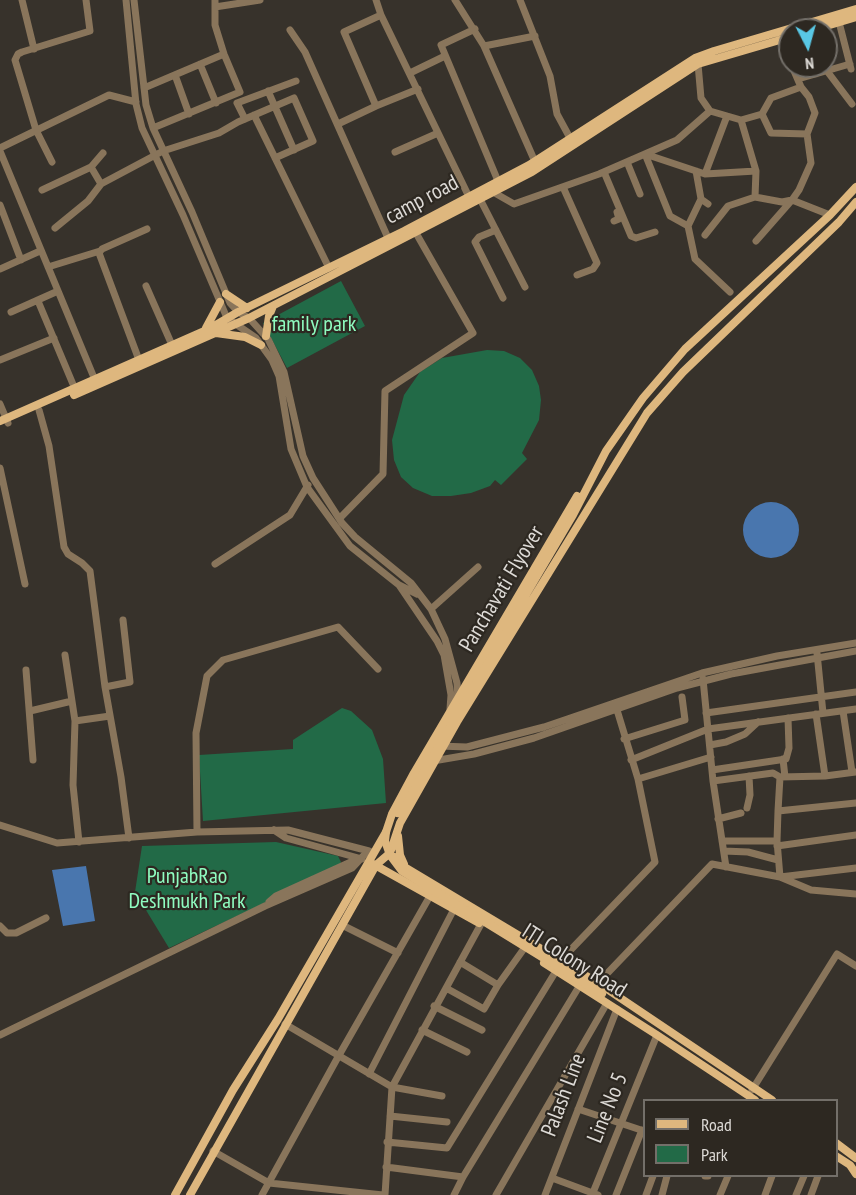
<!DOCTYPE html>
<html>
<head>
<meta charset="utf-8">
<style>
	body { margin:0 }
	#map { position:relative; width:856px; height:1195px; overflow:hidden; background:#37322b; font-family:"PT Sans Narrow",sans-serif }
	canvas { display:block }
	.legend { position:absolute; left:643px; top:1099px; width:195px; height:78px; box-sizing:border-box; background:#2d2821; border:2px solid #736f69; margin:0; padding:8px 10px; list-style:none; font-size:18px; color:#dddad6 }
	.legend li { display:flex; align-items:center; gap:12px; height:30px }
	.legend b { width:30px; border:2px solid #736f69 }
	.north { position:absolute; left:778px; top:18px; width:60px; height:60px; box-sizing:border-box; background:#2d2821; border:2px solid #736f69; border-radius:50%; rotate:174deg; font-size:16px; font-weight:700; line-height:24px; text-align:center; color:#dddad6 }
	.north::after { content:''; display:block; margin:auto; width:21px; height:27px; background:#59c8e5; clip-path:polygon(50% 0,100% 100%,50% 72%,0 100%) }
</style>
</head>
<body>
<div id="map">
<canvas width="856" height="1195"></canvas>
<ul class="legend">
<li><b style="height:8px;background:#deb77e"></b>Road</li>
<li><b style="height:16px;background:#226a47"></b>Park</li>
</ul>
<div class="north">N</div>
</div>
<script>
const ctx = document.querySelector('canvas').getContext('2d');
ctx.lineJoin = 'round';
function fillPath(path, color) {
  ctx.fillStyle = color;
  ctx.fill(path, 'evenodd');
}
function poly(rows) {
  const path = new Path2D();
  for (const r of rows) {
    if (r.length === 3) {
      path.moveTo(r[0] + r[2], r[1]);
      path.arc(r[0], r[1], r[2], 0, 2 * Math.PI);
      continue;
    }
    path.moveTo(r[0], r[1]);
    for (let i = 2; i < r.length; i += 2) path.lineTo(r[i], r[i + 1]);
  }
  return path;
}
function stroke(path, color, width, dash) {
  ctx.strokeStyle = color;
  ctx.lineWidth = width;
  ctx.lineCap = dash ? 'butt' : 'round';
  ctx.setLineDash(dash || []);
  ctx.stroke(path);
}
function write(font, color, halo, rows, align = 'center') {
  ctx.font = font + ' "PT Sans Narrow",sans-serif';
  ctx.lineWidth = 4.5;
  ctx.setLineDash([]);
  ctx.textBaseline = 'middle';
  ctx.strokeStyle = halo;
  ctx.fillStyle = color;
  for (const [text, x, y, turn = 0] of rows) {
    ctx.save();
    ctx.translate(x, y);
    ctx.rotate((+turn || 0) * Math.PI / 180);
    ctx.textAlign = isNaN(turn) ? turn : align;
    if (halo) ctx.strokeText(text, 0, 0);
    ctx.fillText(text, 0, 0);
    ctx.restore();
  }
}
fillPath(poly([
	[341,281,365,326,287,368,263,323],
	[487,350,504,351,520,358,532,370,539,386,541,400,539,420,522,453,527,459,501,485,495,480,490,486,471,493,451,496,432,496,413,488,401,477,394,460,392,440,404,395,420,372,442,358],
	[342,708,351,711,372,730,383,759,386,803,203,821,199,755,293,749,293,740],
	[276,842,338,856,341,862,339,868,169,948,135,892,142,846]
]), '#226a47');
fillPath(poly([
	[771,530,28],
	[86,866,95,921,63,926,52,870]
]), '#4976ae');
stroke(poly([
	[22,0,34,49],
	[126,0,136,104,142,128,183,215,227,318,256,338,272,360,279,376,291,449,307,487,350,546,399,585,417,594],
	[134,0,146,105,153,128,192,212,230,303,238,312,249,318,268,339,284,372,303,456,313,478,342,523,355,537,411,583,431,609,445,639,457,683,458,698],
	[376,0,381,15,471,201],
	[455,0,484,46,536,164],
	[520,0,550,76,557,114,570,138],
	[215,7,260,0],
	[839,22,851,69],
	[475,29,441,45,498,181],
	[290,30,305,52,388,238],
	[779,38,790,63],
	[484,46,535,36],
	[200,64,216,103],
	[698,64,701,98,710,111,741,120,762,114],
	[827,71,852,104],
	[410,73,445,56],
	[175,75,189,114],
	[798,79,850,64],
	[801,87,771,98,762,114,771,133,807,134],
	[144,88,224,54],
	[268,91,294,150],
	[376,106,344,32,381,15],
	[254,115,329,268],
	[245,119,237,103,296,81],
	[741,120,756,171,755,197],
	[338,124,376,106,418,89],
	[153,128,240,92,224,54,215,25,215,0],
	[0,148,109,95,136,102],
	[0,151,95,380],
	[395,152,438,133],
	[645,154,705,174,756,171],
	[645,154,670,216,688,226],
	[52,162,36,130,15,60,18,54,22,52,90,31,86,0],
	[627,162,640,194],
	[91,167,101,184],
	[696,171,701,199,688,226,695,259,730,292],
	[604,172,631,236,636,238,655,232],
	[705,174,727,116],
	[563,187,597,263,593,269,577,275],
	[42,190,91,167,103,153],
	[493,192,514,204,599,174,677,140,710,111],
	[480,199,525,287],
	[701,199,708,204],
	[0,205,21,260],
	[614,221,619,219,617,212],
	[55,228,88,201,101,184,163,151,219,133,238,122,294,98,313,141,275,158],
	[496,230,479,237,475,242,503,298],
	[705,235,728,206,755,197,782,202,792,200,799,190,811,163,807,134,815,113,809,97,801,87,792,66],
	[756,241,792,200,830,215],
	[48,267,100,251],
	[0,269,40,251],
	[146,286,172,345],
	[38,301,75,389],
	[11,312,58,291],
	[0,360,54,338],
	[139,360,99,253,102,249,147,229],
	[0,404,8,423],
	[39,410,49,446,64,547,68,554,82,563,90,571,105,687,121,777,129,838],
	[0,468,25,584],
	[340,518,383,474,385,391,473,333,416,233],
	[215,564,290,515,308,485],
	[399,585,437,641,444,655,451,695,450,709],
	[431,609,478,567],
	[817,653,823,713],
	[65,655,75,721,73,785,79,842],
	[26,670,33,760],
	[703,679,713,781,726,867],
	[105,687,130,682,123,620],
	[30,711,72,701],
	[843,711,852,772],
	[706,713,856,692],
	[816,714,825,776],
	[75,721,110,716],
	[624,739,685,720,682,697],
	[710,745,726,742,745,734,758,722],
	[439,746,467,747,544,727,702,673,777,656,856,643],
	[783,759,785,777],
	[631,760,708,729,856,709],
	[433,761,474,754,534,738,677,688,731,674,856,651],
	[712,770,786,759,789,748,788,718],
	[638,779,711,757],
	[713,781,773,773,780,777,825,776,856,772],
	[856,803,778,811,777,841,780,877,856,868],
	[747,808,750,795,749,776],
	[778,811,780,777],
	[718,819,741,813],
	[0,825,57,843,197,832,288,830,369,851],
	[274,830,286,838,362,859],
	[197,832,196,733,207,676,223,660,338,627,378,669],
	[722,841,777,841],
	[777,846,856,835],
	[724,851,748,852,778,860],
	[269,902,276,896,353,861,357,862],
	[342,925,398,953],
	[0,926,7,933,16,933,46,918],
	[560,961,655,862,638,779,617,710],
	[460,962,498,985],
	[598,983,712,864,780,877,811,890,856,894],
	[446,988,484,1009,498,985,523,950],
	[434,1006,482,1030],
	[285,1024,392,1087,442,1096],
	[422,1030,467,1052],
	[0,1035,265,906,352,868,367,852],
	[369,1074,454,909],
	[752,1090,837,954,856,966],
	[578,1109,644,1131],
	[390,1116,447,1122],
	[387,1142,447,1148,556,971],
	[213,1151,269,1183,383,1195],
	[386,1167,463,1177],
	[705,1176,708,1176],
	[552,1178,598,1195],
	[262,1195,338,1057,430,896],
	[385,1195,392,1087,481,924],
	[454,1195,463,1177,580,985],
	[496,1195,607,1003],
	[545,1195,617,1009],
	[592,1195,657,1035],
	[616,1195,642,1130],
	[646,1195,653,1176],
	[662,1195,667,1176],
	[720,1195,728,1176],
	[765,1195,772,1176],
	[796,1195,804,1176],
	[811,1195,818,1176]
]), '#89755b', 7);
stroke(poly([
	[813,30,856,17],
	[226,294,247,308],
	[206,328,220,302],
	[216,333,245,337,261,345],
	[266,336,269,316,273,306],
	[74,395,249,318,532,172,698,64,790,37],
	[0,421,209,329,238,312,404,231,529,165,695,58,714,51,856,9],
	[397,813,573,515,606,451,643,398,685,349,830,215,856,187],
	[398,836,400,855,404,864],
	[394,857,406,868,598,983,772,1100],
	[373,864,479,923],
	[544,963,657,1035,755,1100],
	[836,1143,856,1158],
	[836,1156,850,1165,856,1174],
	[175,1195,233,1090,278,1019,386,832],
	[190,1195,376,865,390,853,400,823,457,722,647,413,683,372,839,222,856,202]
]), '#deb77e', 8);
stroke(poly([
	[577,496,414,773,392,814,386,832,385,841,390,855,402,871,602,994]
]), '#deb77e', 8);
write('22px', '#dddad6', '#2d2821', [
	["camp road",422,200,-28],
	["Panchavati Flyover",502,589,-59],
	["ITI Colony Road",574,961,32],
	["Palash Line",564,1095,-69],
	["Line No 5",608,1108,-68]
]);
write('22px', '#8ffcc0', '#2d2821', [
	["family park",314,325],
	["PunjabRao",187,877],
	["Deshmukh Park",187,902]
]);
</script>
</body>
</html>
